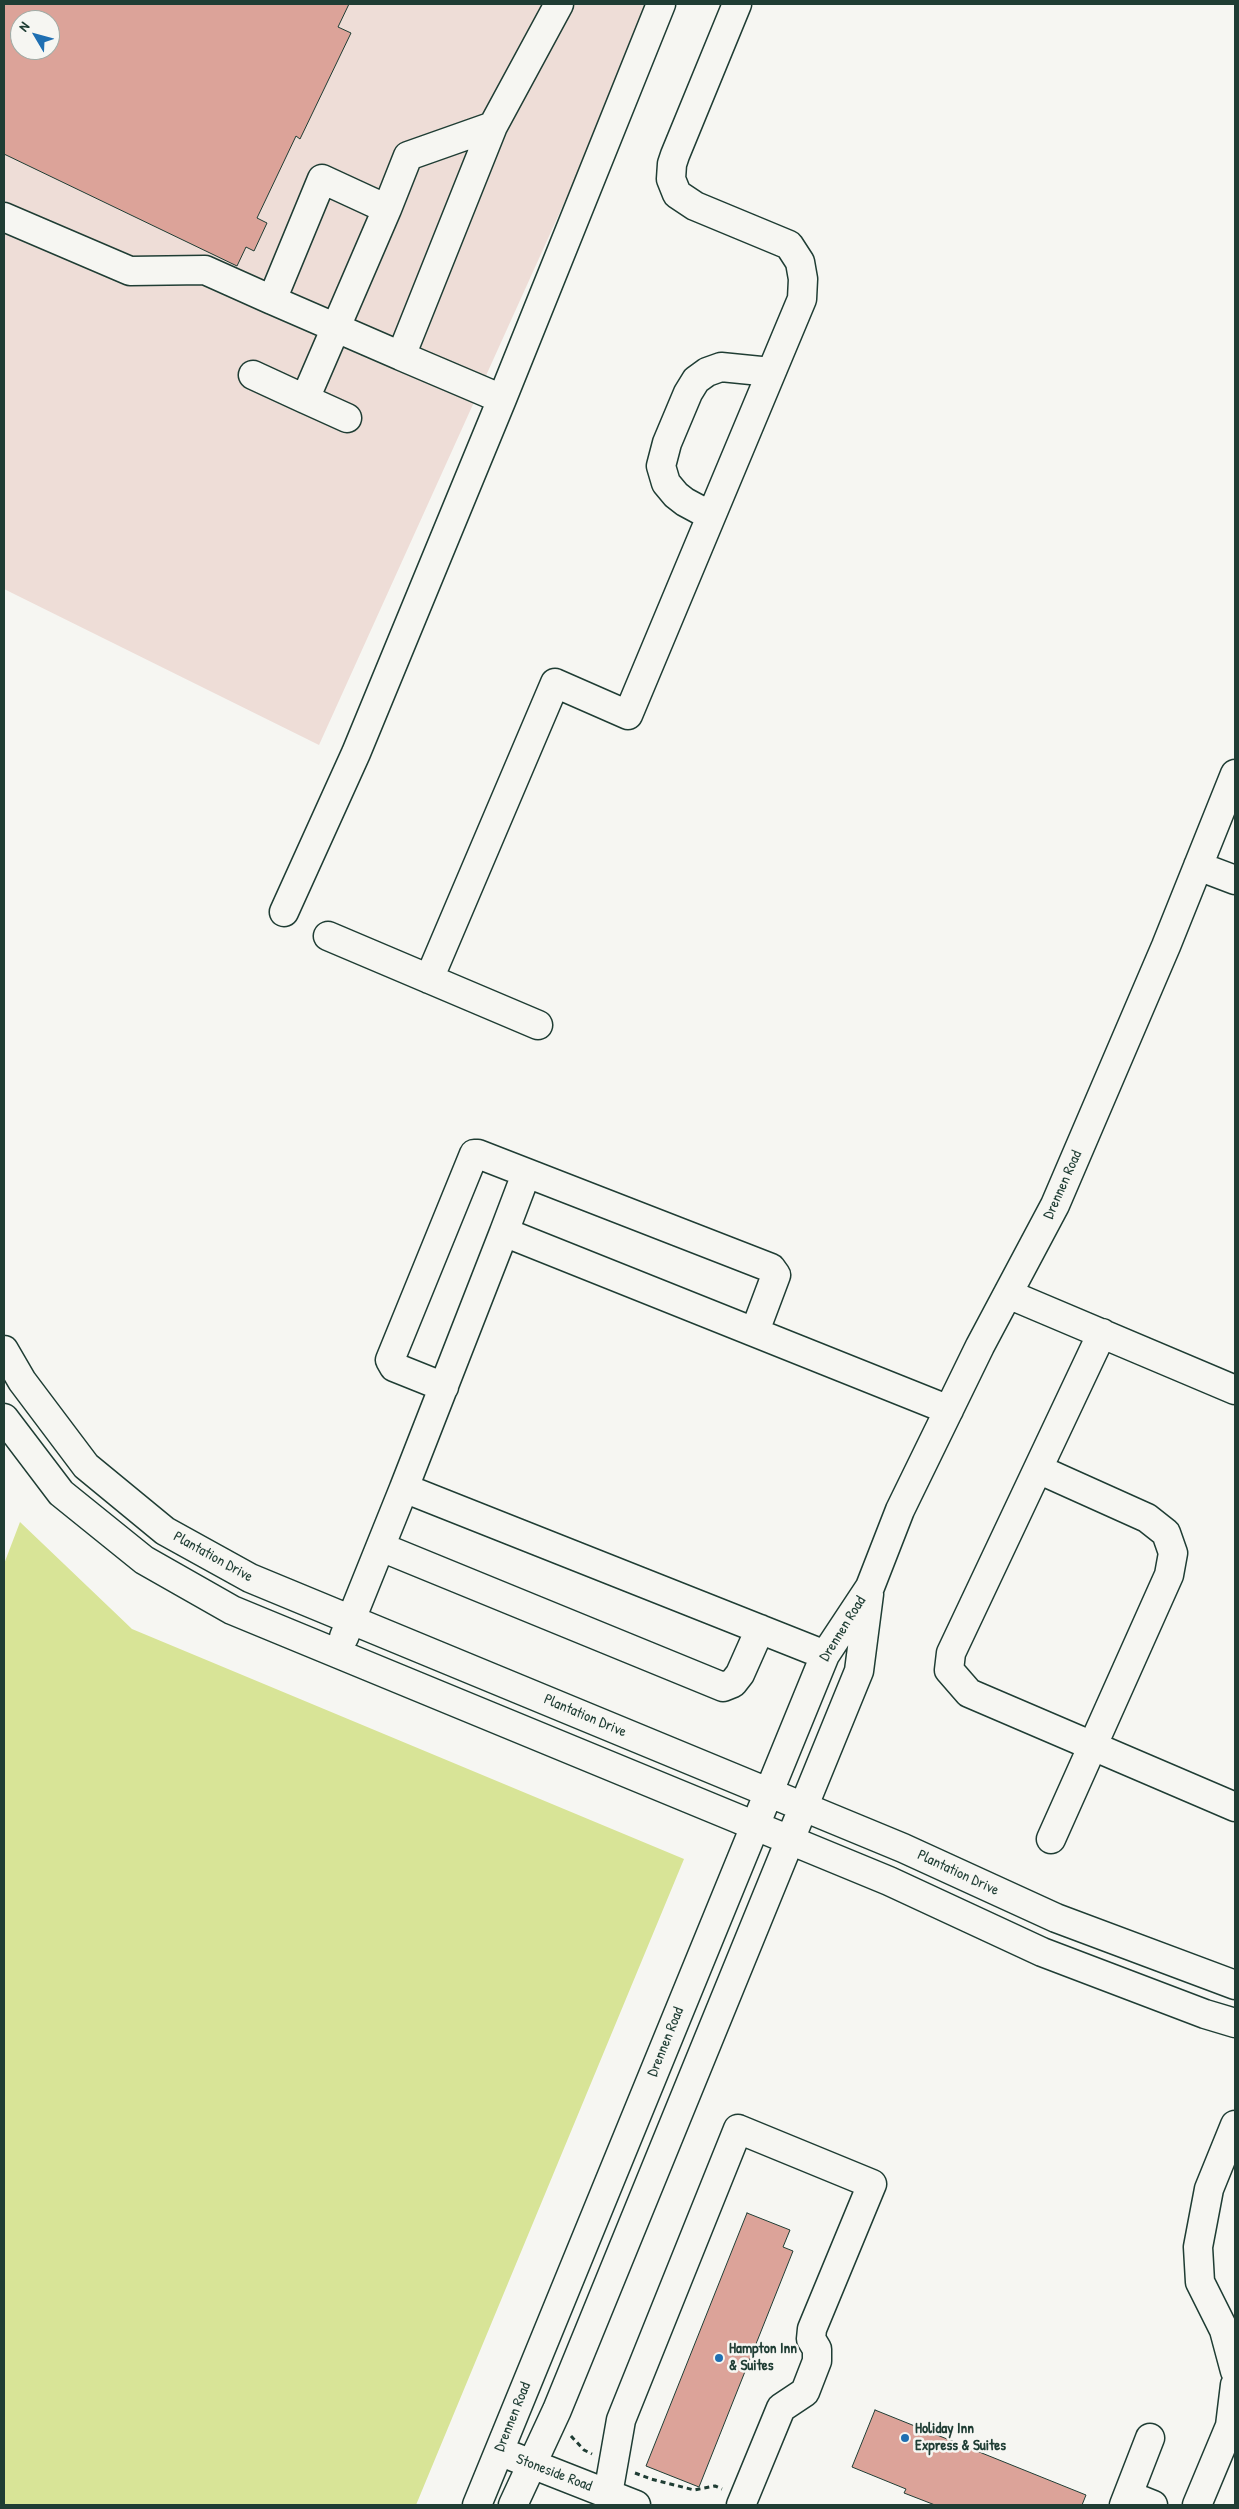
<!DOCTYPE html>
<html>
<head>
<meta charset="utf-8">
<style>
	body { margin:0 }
	#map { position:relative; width:1239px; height:2509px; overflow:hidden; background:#f6f6f2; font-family:"Patrick Hand",sans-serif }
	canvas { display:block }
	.frame { position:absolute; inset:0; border:5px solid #1f3d34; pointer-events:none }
	.north { position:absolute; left:10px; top:10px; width:50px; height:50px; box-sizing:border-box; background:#f6f6f2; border:1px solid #a0aca6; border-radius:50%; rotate:307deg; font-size:14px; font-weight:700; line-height:20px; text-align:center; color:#1f3d34 }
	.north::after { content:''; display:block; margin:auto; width:18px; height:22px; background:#1f6fb2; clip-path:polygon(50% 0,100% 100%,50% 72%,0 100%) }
</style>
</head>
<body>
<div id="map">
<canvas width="1239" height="2509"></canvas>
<div class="frame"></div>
<div class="north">N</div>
</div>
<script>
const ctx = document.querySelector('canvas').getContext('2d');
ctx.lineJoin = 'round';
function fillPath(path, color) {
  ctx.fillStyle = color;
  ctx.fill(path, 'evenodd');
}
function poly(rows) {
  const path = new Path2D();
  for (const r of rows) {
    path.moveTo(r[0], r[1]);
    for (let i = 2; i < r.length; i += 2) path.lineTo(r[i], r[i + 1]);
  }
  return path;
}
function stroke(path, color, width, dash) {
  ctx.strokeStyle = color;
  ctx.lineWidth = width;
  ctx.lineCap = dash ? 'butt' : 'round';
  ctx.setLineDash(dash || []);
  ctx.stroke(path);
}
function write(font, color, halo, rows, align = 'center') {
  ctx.font = font + ' "Patrick Hand",sans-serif';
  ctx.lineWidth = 5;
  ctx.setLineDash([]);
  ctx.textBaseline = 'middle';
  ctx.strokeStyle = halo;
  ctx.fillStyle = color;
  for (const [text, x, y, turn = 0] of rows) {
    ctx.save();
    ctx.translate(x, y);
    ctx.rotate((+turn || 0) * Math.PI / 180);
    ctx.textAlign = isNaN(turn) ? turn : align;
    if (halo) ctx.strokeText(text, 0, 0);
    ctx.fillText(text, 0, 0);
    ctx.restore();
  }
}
fillPath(poly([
	[4,4,654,4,319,745,4,589],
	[20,20,50,20,50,50,20,50]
]), '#eeddd7');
fillPath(poly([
	[20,1522,132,1629,684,1859,416,2505,4,2505,4,1564]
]), '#d8e497');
const building = poly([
	[4,4,349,4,338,27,351,33,300,139,296,136,257,218,267,223,254,251,246,247,237,266,4,154,4,4],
	[20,20,50,20,50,50,20,50,20,20],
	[747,2213,790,2230,783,2247,793,2251,699,2487,646,2466,747,2213],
	[875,2410,1086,2495,1082,2505,935,2505,904,2493,906,2489,852,2467,875,2410]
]);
fillPath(building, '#dca399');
stroke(building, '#1f3d34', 1);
const minor = poly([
	[387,209,408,156,493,126],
	[4,217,130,271,205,270,272,300,322,179,387,209,305,399,253,375],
	[272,300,401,356],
	[305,399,347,418],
	[502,399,401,356,493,126,559,4],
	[711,516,685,502,676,495,666,483,661,466,667,443,688,393,696,380,707,372,721,367,771,372],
	[1198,866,1235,880],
	[284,912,356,753,502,399,661,4],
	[328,936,538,1025],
	[429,979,555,683,628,715,802,299,803,279,800,262,789,245,695,206,677,194,671,179,672,164,675,155,737,4],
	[504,1232,526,1174],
	[1008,1294,1235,1390],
	[1102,1333,951,1653,949,1670,969,1693,1235,1807],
	[4,1350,22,1381,86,1466,165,1531,250,1578,903,1848,1056,1918,1235,1985],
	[444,1387,394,1367,390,1360,474,1154,478,1154,771,1268,776,1275,755,1331],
	[4,1418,61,1493,144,1560,232,1610,889,1881,1042,1952,1205,2014,1235,2023],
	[1038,1469,1147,1518,1166,1533,1173,1553,1169,1575,1051,1839],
	[404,1488,504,1232,949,1410],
	[381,1547,723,1687,733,1683,740,1674,760,1629],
	[344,1637,404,1488,825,1655],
	[1235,2125,1209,2189,1198,2247,1200,2282,1224,2330,1235,2371],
	[514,2457,636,2505],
	[608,2494,621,2420,738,2129,872,2184,812,2329,811,2339,817,2349,817,2361,805,2392,781,2408,741,2505],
	[1128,2495,1153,2505],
	[477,2505,825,1655,870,1587,900,1510,980,1346,1055,1205,1166,946,1235,774],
	[513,2505,557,2410,859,1671,869,1594],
	[1124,2505,1150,2438],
	[1197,2505,1230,2426,1235,2385]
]);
stroke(minor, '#1f3d34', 31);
stroke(poly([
	[571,2436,584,2450,592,2454],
	[635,2473,651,2479,694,2490,715,2486,722,2489]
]), '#1f3d34', 3, [5, 4]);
stroke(minor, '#f6f6f2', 28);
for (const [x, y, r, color] of [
	[719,2358,5,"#1f6fb2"],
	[905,2438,5,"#1f6fb2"]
]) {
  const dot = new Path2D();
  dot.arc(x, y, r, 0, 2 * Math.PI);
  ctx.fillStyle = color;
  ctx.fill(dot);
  stroke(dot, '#f6f6f2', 2);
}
write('15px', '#1f3d34', '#f6f6f2', [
	["Drennen Road",1063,1185,-66],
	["Plantation Drive",213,1557,29],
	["Drennen Road",843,1629,-58],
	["Plantation Drive",585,1716,23],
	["Plantation Drive",958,1873,25],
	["Drennen Road",666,2042,-68],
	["Drennen Road",513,2417,-68],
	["Stoneside Road",554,2473,21]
]);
write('bold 15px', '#1f3d34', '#f6f6f2', [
	["Hampton Inn",729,2349],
	["& Suites",729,2366],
	["Holiday Inn",915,2429],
	["Express & Suites",915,2446]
], 'left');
</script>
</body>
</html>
